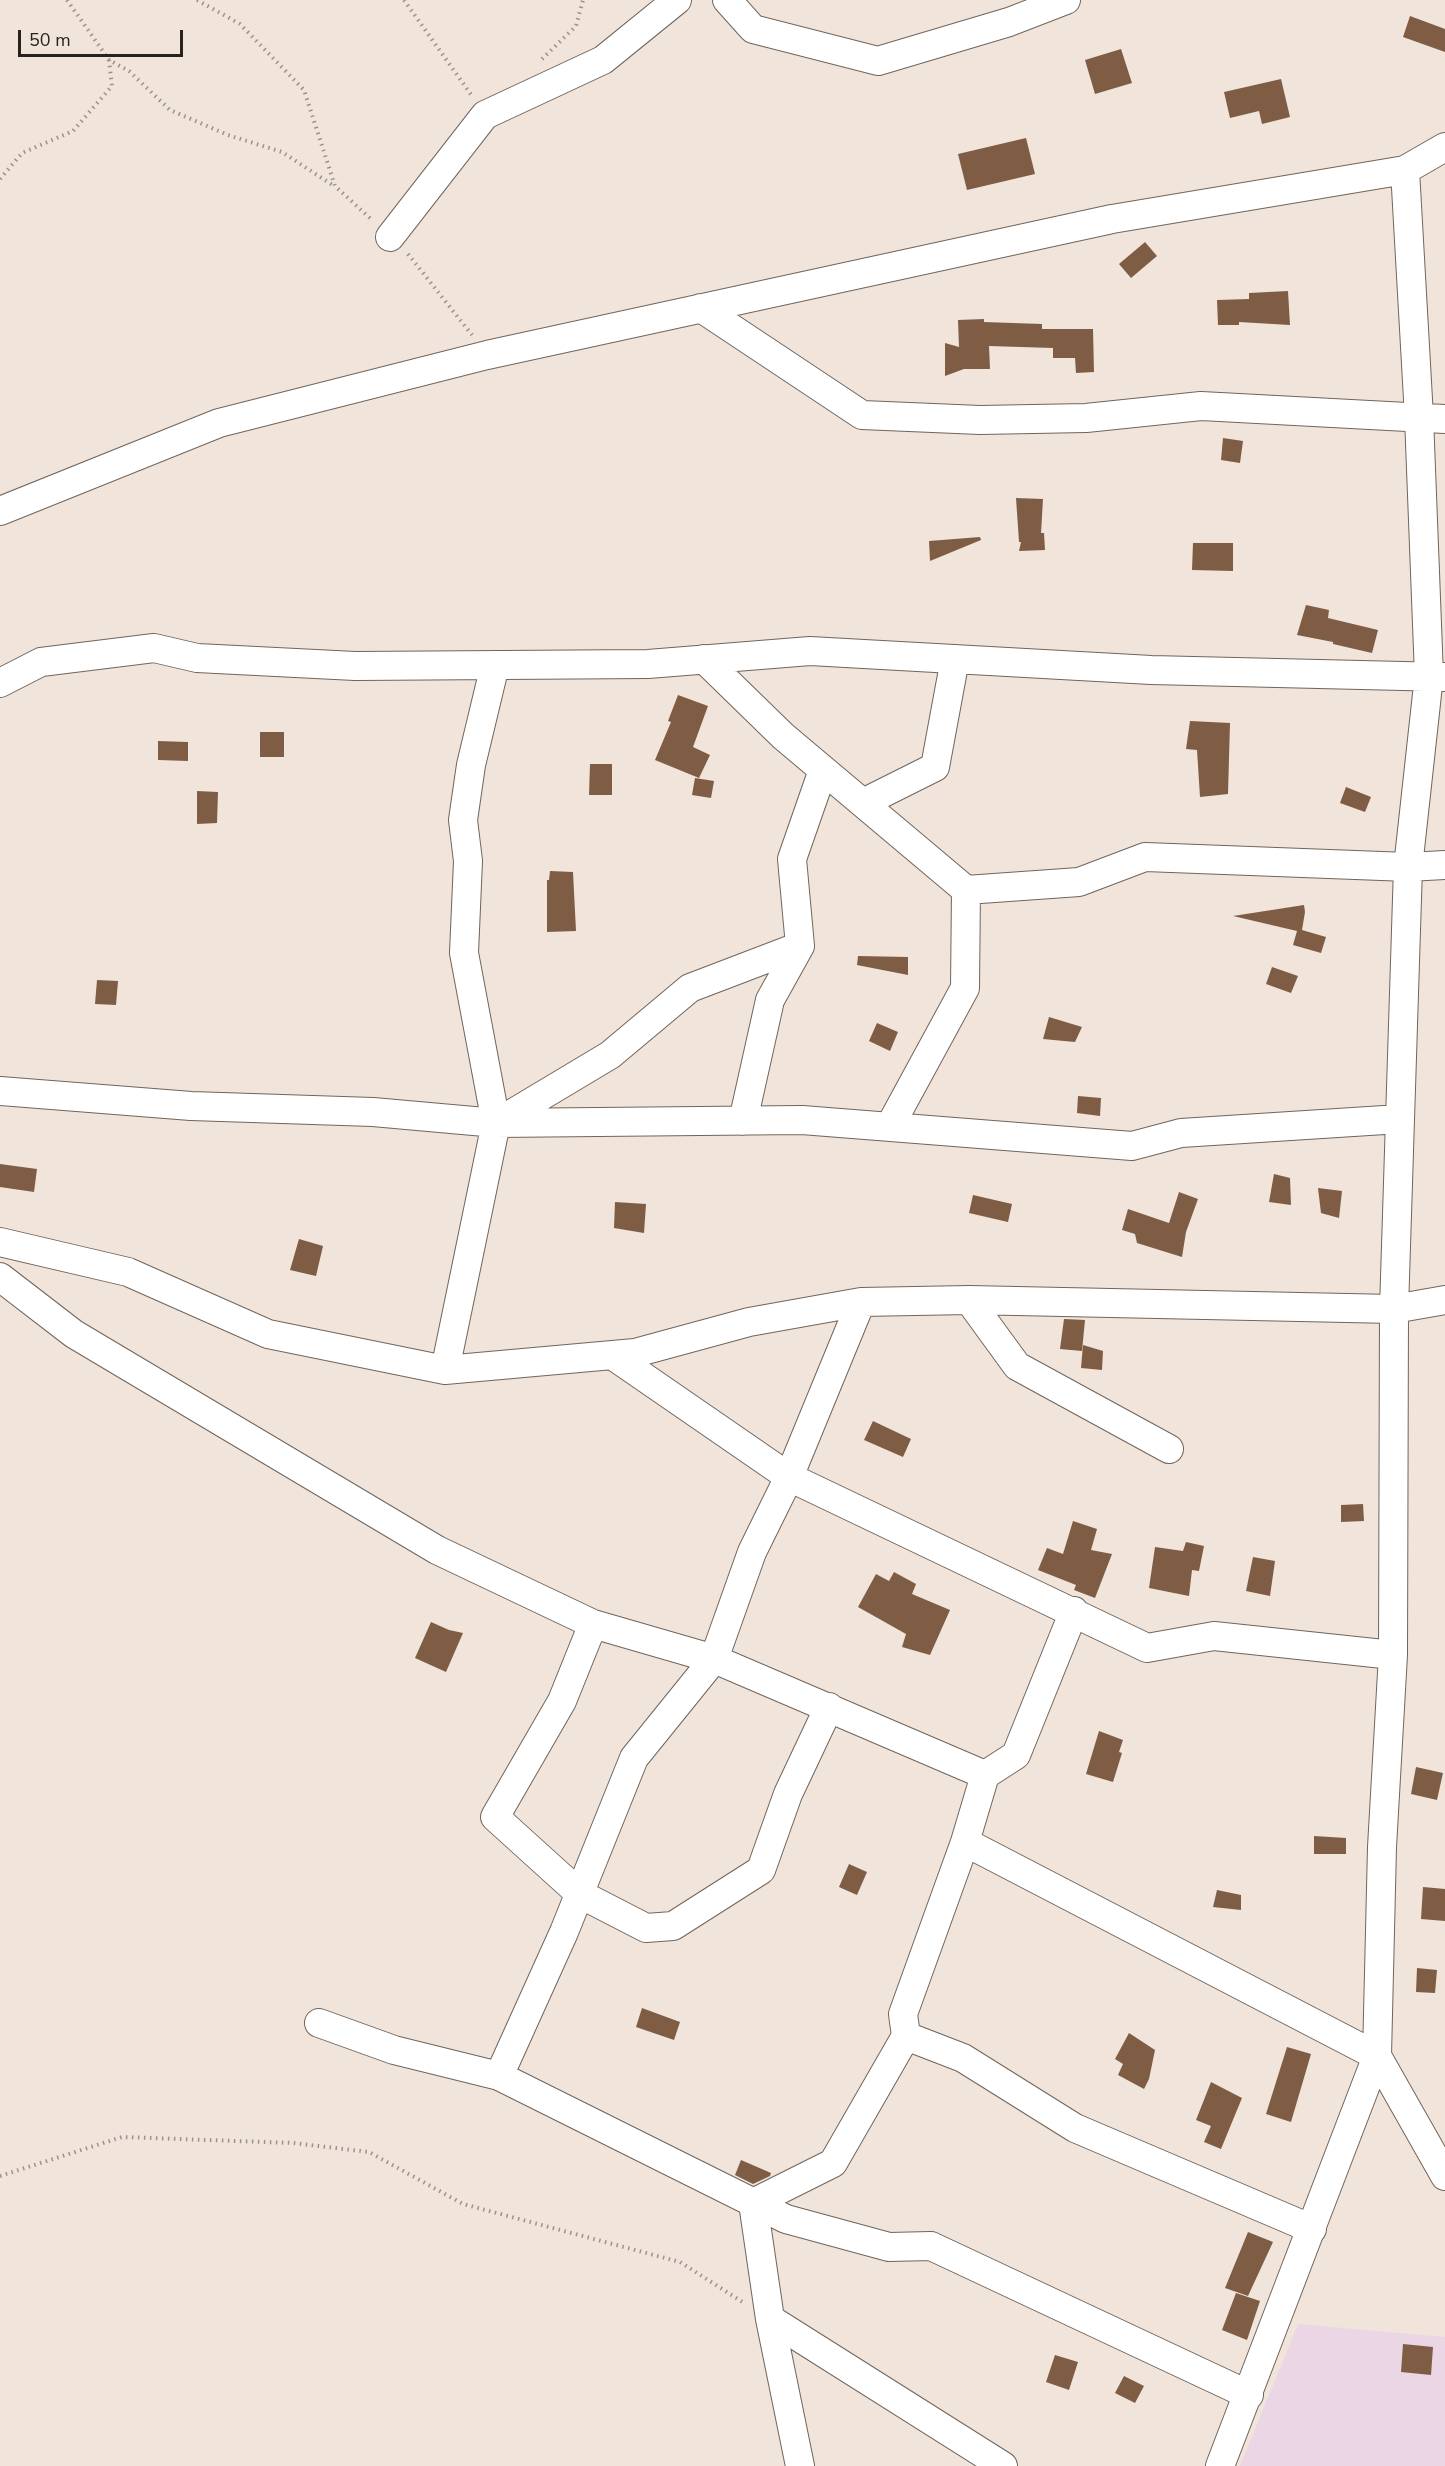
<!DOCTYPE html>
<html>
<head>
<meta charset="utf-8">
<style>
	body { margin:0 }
	#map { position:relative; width:1445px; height:2466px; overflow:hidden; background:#f1e4da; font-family:"Nunito Sans",sans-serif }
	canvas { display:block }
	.scale { position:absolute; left:18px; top:30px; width:165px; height:27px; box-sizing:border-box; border:3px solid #282320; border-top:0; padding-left:8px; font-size:18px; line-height:21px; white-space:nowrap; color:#282320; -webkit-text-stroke:4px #f1e4da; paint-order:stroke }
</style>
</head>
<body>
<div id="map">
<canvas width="1445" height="2466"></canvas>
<div class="scale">50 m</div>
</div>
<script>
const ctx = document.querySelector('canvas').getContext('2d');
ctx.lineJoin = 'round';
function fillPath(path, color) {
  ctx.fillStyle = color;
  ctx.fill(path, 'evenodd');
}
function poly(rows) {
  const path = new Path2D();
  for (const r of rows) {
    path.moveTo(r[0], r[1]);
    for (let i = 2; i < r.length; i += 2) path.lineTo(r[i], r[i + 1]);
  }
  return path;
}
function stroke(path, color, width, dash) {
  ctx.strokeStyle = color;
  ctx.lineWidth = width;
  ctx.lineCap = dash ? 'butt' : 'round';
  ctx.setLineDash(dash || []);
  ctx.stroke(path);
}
fillPath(poly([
	[1298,2324,1445,2337,1445,2466,1240,2466]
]), '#ead6e5');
fillPath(poly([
	[1410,16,1445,29,1445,52,1403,37],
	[1121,49,1132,83,1095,94,1085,60],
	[1281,79,1290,117,1262,124,1259,111,1230,118,1224,92],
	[1026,138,1035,174,967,190,958,154],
	[1145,242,1157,256,1131,278,1119,264],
	[1288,291,1290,325,1239,322,1239,325,1218,325,1217,300,1249,299,1249,293],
	[984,319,984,322,1042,324,1042,329,1093,329,1094,372,1076,373,1075,358,1053,358,1053,348,989,346,990,369,964,369,945,376,945,343,959,347,958,320],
	[1223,438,1243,441,1240,463,1221,460],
	[1016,498,1043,499,1041,533,1044,533,1045,550,1019,551,1021,542,1019,542],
	[980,537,981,540,930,561,929,541],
	[1193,543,1233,543,1233,571,1192,570],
	[1306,605,1329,610,1328,618,1378,630,1372,653,1333,644,1333,642,1297,635],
	[678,695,708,706,693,747,710,755,699,778,655,760,671,722,668,721],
	[1190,721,1230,723,1228,794,1200,797,1197,750,1186,749],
	[260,732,284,732,284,757,260,757],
	[158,741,188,742,188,761,158,760],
	[590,764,612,764,612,795,589,795],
	[695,778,714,781,711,798,692,795],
	[1346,787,1371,797,1365,812,1340,803],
	[197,791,218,792,217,823,197,824],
	[550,871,573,872,576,931,547,932,547,880,549,880],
	[1304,905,1305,912,1302,930,1326,937,1321,953,1293,945,1297,931,1233,916],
	[858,956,908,957,908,975,857,965],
	[1272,967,1298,976,1291,993,1266,984],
	[97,980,118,981,116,1005,95,1004],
	[1049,1017,1082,1027,1075,1042,1043,1039],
	[877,1023,898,1032,890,1051,869,1041],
	[1078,1096,1101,1098,1100,1116,1077,1113],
	[0,1164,37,1169,34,1192,0,1187],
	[1274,1174,1290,1178,1291,1205,1269,1202],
	[1318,1188,1342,1191,1339,1218,1321,1213],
	[1179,1192,1198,1199,1186,1232,1182,1257,1137,1243,1135,1234,1122,1230,1128,1209,1169,1223],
	[973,1195,1012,1204,1008,1222,969,1213],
	[615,1202,646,1204,644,1233,614,1228],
	[299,1239,323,1246,316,1276,290,1270],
	[1064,1319,1085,1320,1082,1351,1060,1349],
	[1083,1345,1103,1351,1102,1370,1081,1368],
	[873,1421,911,1439,903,1457,864,1440],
	[1363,1504,1364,1521,1341,1522,1341,1505],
	[1073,1521,1097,1529,1091,1550,1112,1554,1095,1598,1074,1590,1076,1585,1038,1570,1047,1548,1063,1554],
	[1186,1542,1204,1546,1199,1571,1192,1570,1189,1596,1149,1588,1155,1547,1183,1551],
	[1253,1557,1275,1561,1270,1596,1246,1591],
	[894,1572,916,1584,912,1594,950,1610,930,1655,902,1647,906,1634,858,1607,876,1574,889,1581],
	[431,1622,449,1630,463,1633,446,1672,415,1658],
	[1099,1731,1123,1740,1119,1752,1122,1753,1113,1782,1086,1774],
	[1416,1767,1443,1773,1437,1800,1411,1794],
	[1314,1836,1346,1838,1346,1854,1314,1854],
	[849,1864,867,1872,857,1895,839,1887],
	[1423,1887,1445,1889,1445,1921,1421,1919],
	[1217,1890,1241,1895,1241,1910,1213,1907],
	[1417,1968,1437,1970,1435,1993,1416,1992],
	[642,2008,680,2022,674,2040,636,2027],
	[1129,2033,1155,2050,1149,2079,1144,2089,1118,2075,1123,2064,1115,2059],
	[1287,2047,1311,2054,1291,2122,1266,2114],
	[1211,2082,1242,2098,1221,2149,1204,2142,1211,2126,1196,2120],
	[741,2160,771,2173,770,2176,753,2184,735,2175],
	[1248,2232,1273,2242,1248,2296,1225,2288],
	[1236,2293,1260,2301,1247,2340,1222,2330],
	[1403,2344,1433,2347,1431,2375,1401,2372],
	[1055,2355,1078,2362,1069,2390,1046,2382],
	[1124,2376,1144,2386,1135,2403,1115,2393]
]), '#7e5d44');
const minor = poly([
	[727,0,753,29,878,61,1009,22,1066,0],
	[390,237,485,115,603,60,677,0],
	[701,308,862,415,980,420,1086,418,1201,406,1445,419],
	[0,511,219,423,487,355,1112,219,1405,170,1445,147],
	[704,659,783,736,966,890],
	[0,683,41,662,154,648,197,658,355,666,648,664,810,651,1151,670,1445,677],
	[863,803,935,767,955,659],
	[0,1091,191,1106,373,1112,496,1123,802,1120,1132,1146,1181,1133,1400,1119],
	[743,1121,770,1000,800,946,792,859,823,770],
	[498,1122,610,1055,690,988,800,946],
	[890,1126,965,988,966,890,1079,882,1145,857,1408,867,1445,865],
	[0,1242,128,1272,268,1334,445,1370,635,1353,749,1322,861,1302,969,1300,1394,1309,1445,1300],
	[0,1277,74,1334,437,1550,593,1624,714,1659,985,1775,965,1842,1377,2056,1445,2176],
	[969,1300,1017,1366,1169,1449],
	[612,1355,789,1477,1147,1648,1214,1636,1393,1655],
	[445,1370,496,1123,464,953,468,861,463,820,471,765,495,665],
	[593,1624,562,1701,495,1817,580,1894,646,1928,673,1926,761,1870,788,1794,829,1707],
	[985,1775,1016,1755,1074,1611],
	[965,1842,903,2014,906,2036,963,2058,1075,2128,1312,2229],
	[319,2023,394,2050,499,2076,786,2219,889,2247,931,2246,1249,2395],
	[499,2076,564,1932,634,1758,714,1659,752,1552,789,1477,861,1302],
	[770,2319,1003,2466],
	[800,2466,770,2319,753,2203,833,2163,906,2036],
	[1220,2466,1377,2056,1382,1847,1393,1655,1394,1309,1408,867,1429,676,1419,417,1405,170]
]);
stroke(minor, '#70655c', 30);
stroke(poly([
	[67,0,109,60,129,71,170,110,228,135,282,152,334,186],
	[197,0,240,24,304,90,335,186,372,220],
	[404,0,472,96],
	[542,59,576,26,583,0],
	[0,179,22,153,73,131,112,86,109,60],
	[408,254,472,335],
	[0,2176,122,2137,293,2143,369,2152,463,2204,680,2262,744,2303]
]), '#9b928b', 4, [1.5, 4.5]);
stroke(minor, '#fff', 28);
</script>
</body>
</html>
